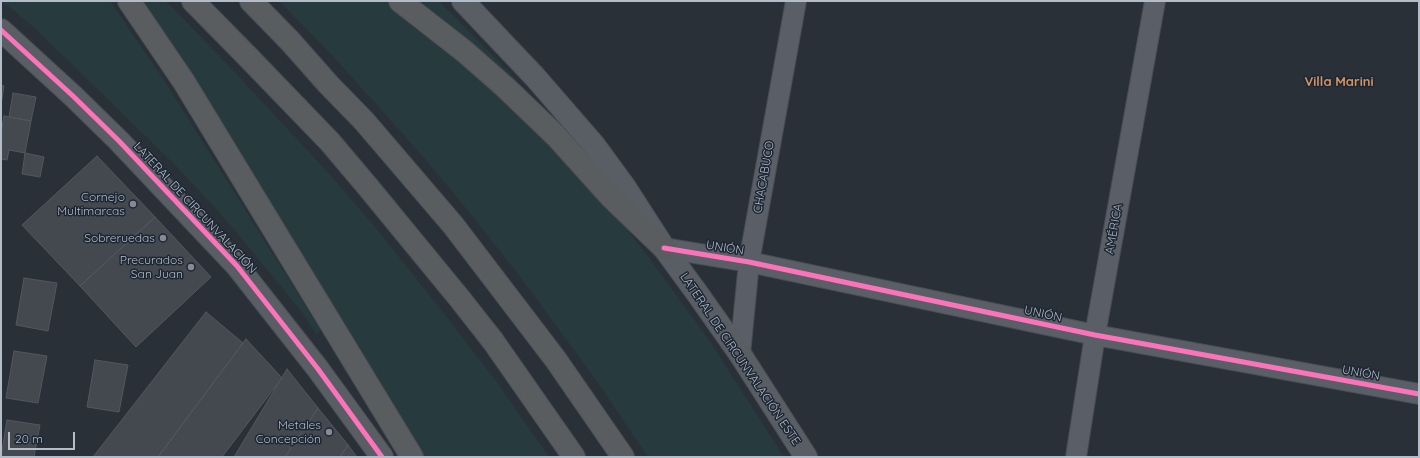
<!DOCTYPE html>
<html>
<head>
<meta charset="utf-8">
<style>
	body { margin:0 }
	#map { position:relative; width:1420px; height:458px; overflow:hidden; background:#2a3038; font-family:Quicksand,sans-serif }
	canvas { display:block }
	.frame { position:absolute; inset:0; border:2px solid #b4bcc9; pointer-events:none }
	.scale { position:absolute; left:8px; top:432px; width:67px; height:18px; box-sizing:border-box; border:2px solid #b4bcc9; border-top:0; padding-left:5px; font-size:12px; line-height:14px; white-space:nowrap; color:#b4bcc9; -webkit-text-stroke:3px #1d2633; paint-order:stroke }
</style>
</head>
<body>
<div id="map">
<canvas width="1420" height="458"></canvas>
<div class="frame"></div>
<div class="scale">20 m</div>
</div>
<script>
const ctx = document.querySelector('canvas').getContext('2d');
ctx.lineJoin = 'round';
function fillPath(path, color) {
  ctx.fillStyle = color;
  ctx.fill(path, 'evenodd');
}
function poly(rows) {
  const path = new Path2D();
  for (const r of rows) {
    path.moveTo(r[0], r[1]);
    for (let i = 2; i < r.length; i += 2) path.lineTo(r[i], r[i + 1]);
  }
  return path;
}
function stroke(path, color, width, dash) {
  ctx.strokeStyle = color;
  ctx.lineWidth = width;
  ctx.lineCap = dash ? 'butt' : 'round';
  ctx.setLineDash(dash || []);
  ctx.stroke(path);
}
function write(font, color, halo, rows, align = 'center') {
  ctx.font = font + ' Quicksand,sans-serif';
  ctx.lineWidth = 3;
  ctx.setLineDash([]);
  ctx.textBaseline = 'middle';
  ctx.strokeStyle = halo;
  ctx.fillStyle = color;
  for (const [text, x, y, turn = 0] of rows) {
    ctx.save();
    ctx.translate(x, y);
    ctx.rotate((+turn || 0) * Math.PI / 180);
    ctx.textAlign = isNaN(turn) ? turn : align;
    if (halo) ctx.strokeText(text, 0, 0);
    ctx.fillText(text, 0, 0);
    ctx.restore();
  }
}
fillPath(poly([
	[2,1,110,1,164,80,321,331,316,334,302,312,221,214,174,164,85,77,30,24],
	[139,1,165,1,173,8,228,65,334,179,376,228,453,325,496,381,549,457,420,457],
	[279,1,387,1,402,11,533,126,615,214,647,255,709,340,784,457,648,457,596,380,521,278,474,218,426,160,375,103,331,54],
	[420,1,439,1,515,78,514,78]
]), '#273a3e');
const building = poly([
	[1,85,4,86,1,105,1,85],
	[13,93,36,97,31,121,9,117,13,93],
	[4,116,31,121,25,153,9,150,7,160,1,159,1,132,4,116],
	[25,153,44,157,40,177,22,174,25,153],
	[97,156,155,217,80,286,22,225,97,156],
	[155,217,211,277,136,347,80,286,155,217],
	[24,278,57,283,48,331,16,325,24,278],
	[206,312,243,343,158,457,93,457,206,312],
	[246,339,282,378,222,457,158,457,246,339],
	[14,351,47,356,38,403,6,398,14,351],
	[95,360,128,365,119,412,87,407,95,360],
	[287,369,318,408,285,457,234,457,287,369],
	[318,408,348,445,340,457,285,457,318,408],
	[7,420,40,425,34,457,1,457,7,420],
	[348,445,357,457,340,457,348,445]
]);
fillPath(building, '#444950');
stroke(building, '#52575f', 1);
const street = poly([
	[664,248,749,262,1095,335,1419,394],
	[740,354,749,262,796,1],
	[1076,457,1095,335,1155,1]
]);
const secondary = poly([
	[463,1,535,77,594,145,624,186,664,248,697,293,740,354,806,457],
	[1,30,73,96,119,141,237,266,318,369,382,457]
]);
const highway = poly([
	[129,1,184,82,412,457],
	[193,1,249,58,330,142,368,187,460,299,493,341,574,457],
	[251,1,290,41,328,84,364,121,453,225,556,360,623,457],
	[400,1,464,51,505,87,556,136,610,196,664,248]
]);
stroke(street, '#484c53', 22);
stroke(secondary, '#484c53', 24);
stroke(highway, '#474c53', 24);
stroke(street, '#5a5e66', 20);
stroke(secondary, '#595d64', 22);
stroke(highway, '#5a5d60', 22);
stroke(poly([
	[1,30,73,96,119,141,237,266,318,369,382,457],
	[664,248,749,262,1095,335,1419,394]
]), '#fb73b8', 5);
for (const [x, y, r, color] of [
	[133,204,4,"#848b96"],
	[163,238,4,"#848b96"],
	[191,267,4,"#848b96"],
	[329,432,4,"#848b96"]
]) {
  const dot = new Path2D();
  dot.arc(x, y, r, 0, 2 * Math.PI);
  ctx.fillStyle = color;
  ctx.fill(dot);
  stroke(dot, '#1d2633', 1.5);
}
write('12px', '#b4bcc9', '#1d2633', [
	["CHACABUCO",764,177,-80],
	["LATERAL DE CIRCUNVALACIÓN",195,208,47],
	["AMÉRICA",1114,229,-80],
	["UNIÓN",725,248,9],
	["UNIÓN",1043,314,12],
	["LATERAL DE CIRCUNVALACIÓN ESTE",740,359,56],
	["UNIÓN",1361,373,10]
]);
write('12px', '#b4bcc9', '#1d2633', [
	["Cornejo",125,197],
	["Multimarcas",125,211],
	["Sobreruedas",155,238],
	["Precurados",183,260],
	["San Juan",183,274],
	["Metales",321,425],
	["Concepción",321,439]
], 'right');
write('bold 13px', '#d59563', '#1d2633', [
	["Villa Marini",1339,82]
]);
</script>
</body>
</html>
